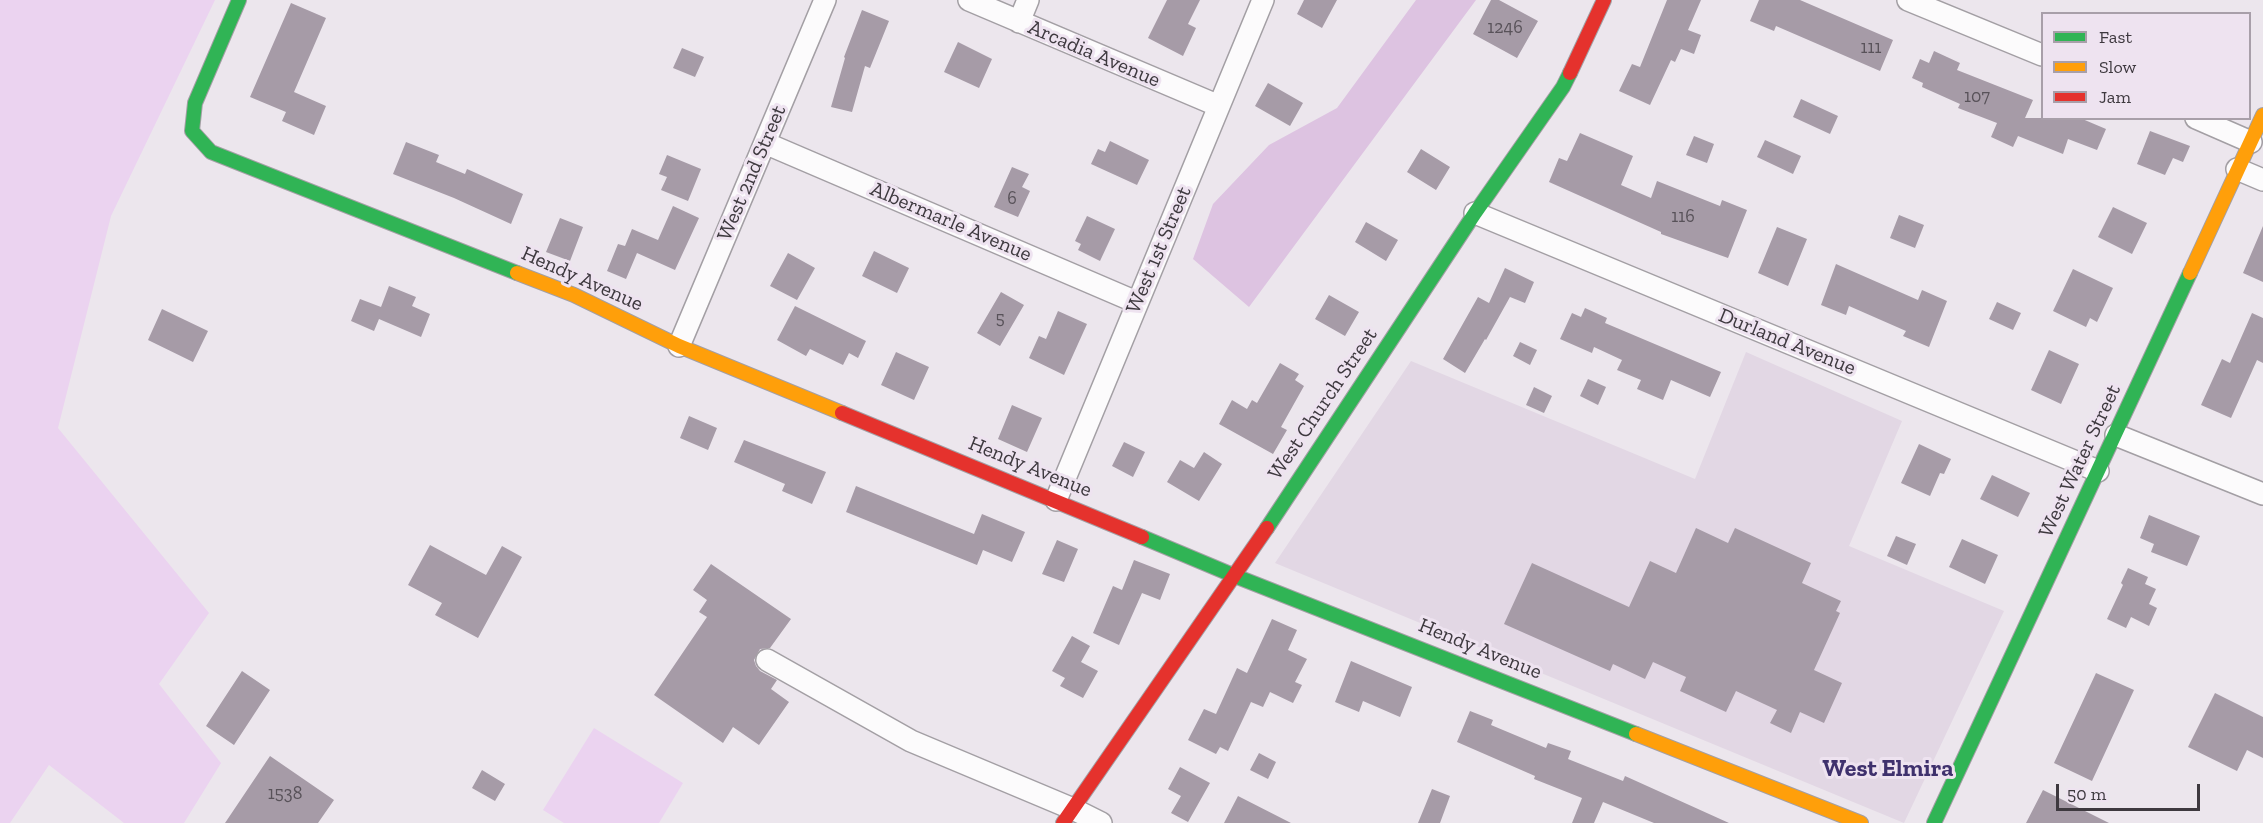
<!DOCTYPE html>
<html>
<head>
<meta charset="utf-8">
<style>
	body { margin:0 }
	#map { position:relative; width:2263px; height:823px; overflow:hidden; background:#ece6ed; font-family:"Zilla Slab",serif }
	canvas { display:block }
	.legend { position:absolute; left:2041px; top:12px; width:210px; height:108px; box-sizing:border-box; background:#eee3f0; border:2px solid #a89fa9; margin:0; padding:8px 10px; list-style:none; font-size:18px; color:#3e393f }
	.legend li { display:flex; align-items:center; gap:12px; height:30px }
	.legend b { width:30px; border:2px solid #a89fa9 }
	.scale { position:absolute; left:2056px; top:784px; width:144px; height:27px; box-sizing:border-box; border:3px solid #3e393f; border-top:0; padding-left:8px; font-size:18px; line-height:21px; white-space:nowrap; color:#3e393f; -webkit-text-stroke:4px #eee3f0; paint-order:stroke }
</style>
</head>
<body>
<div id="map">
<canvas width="2263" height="823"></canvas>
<ul class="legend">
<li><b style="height:8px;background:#30b455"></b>Fast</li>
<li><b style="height:8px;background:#ff9f0a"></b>Slow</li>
<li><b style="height:8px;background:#e5322d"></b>Jam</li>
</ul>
<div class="scale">50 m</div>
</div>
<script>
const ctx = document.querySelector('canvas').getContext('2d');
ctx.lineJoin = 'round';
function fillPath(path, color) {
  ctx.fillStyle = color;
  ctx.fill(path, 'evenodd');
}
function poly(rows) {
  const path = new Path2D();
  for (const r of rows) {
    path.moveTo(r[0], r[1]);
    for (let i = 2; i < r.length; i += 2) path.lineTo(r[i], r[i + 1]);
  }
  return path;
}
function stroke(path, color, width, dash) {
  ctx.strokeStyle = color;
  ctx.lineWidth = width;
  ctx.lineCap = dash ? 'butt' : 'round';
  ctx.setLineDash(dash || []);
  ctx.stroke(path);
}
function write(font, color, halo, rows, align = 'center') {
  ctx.font = font + ' "Zilla Slab",serif';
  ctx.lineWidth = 6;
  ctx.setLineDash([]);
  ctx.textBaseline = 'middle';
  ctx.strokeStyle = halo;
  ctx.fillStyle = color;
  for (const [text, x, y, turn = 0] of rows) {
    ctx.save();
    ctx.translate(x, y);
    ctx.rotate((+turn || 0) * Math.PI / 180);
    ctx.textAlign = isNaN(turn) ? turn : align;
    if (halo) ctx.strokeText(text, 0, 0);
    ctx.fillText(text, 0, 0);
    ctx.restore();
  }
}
fillPath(poly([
	[1746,352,1902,421,1849,546,2004,611,1904,823,1275,563,1411,361,1695,479]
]), '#e2d7e4');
fillPath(poly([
	[0,0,215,0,111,216,58,428,209,613,159,684,221,763,184,823,124,823,49,765,10,823,0,823],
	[594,728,683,783,659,823,564,823,543,810]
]), '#ebd3f0');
fillPath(poly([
	[1416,0,1476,0,1249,307,1193,259,1213,204,1269,145,1337,108]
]), '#ddc3e1');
fillPath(poly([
	[1167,0,1200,0,1188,24,1196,28,1183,56,1148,38],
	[1304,0,1337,0,1322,28,1297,14],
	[1491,0,1499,0,1538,21,1517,58,1473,34],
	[1667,0,1701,0,1688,30,1701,35,1694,54,1681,49,1675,62,1671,60,1650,105,1619,91,1632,64,1640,67],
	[1759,0,1800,0,1893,40,1880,71,1776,26,1774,31,1750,21],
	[291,3,326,18,294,92,326,106,314,135,282,121,286,112,250,97],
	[862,10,889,21,870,68,865,66,852,112,831,107,845,58,844,57],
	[958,42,992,59,979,88,944,72],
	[682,48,704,57,695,77,673,68],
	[1934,51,1960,63,1957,70,2033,100,2025,118,2080,118,2106,129,2097,150,2068,139,2063,154,2018,136,2013,147,1991,137,1997,123,1958,108,1960,104,1922,87,1923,83,1912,78,1920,59,1929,63],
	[1268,83,1303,103,1290,126,1255,106],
	[1801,99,1838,116,1830,134,1793,117],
	[2150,131,2190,146,2183,162,2173,158,2165,175,2137,164],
	[1580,133,1633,156,1621,185,1651,198,1657,181,1720,206,1722,200,1747,210,1728,258,1661,234,1661,232,1549,182,1559,158,1567,161],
	[1694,136,1714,144,1707,163,1686,155],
	[1765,140,1801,156,1793,174,1757,157],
	[1110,141,1149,160,1137,185,1091,164,1098,149,1105,152],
	[406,142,439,155,436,162,465,174,467,169,523,194,511,224,454,198,393,174],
	[1421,149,1450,167,1436,190,1407,172],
	[667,155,701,169,688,201,661,190,667,177,659,174],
	[1012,167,1029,174,1022,187,1030,191,1018,217,994,207],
	[673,206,699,218,675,270,637,253,626,279,607,271,618,244,625,246,632,229,658,240],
	[2113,207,2147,223,2132,254,2098,237],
	[1899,215,1924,225,1915,248,1890,238],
	[1087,216,1115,229,1100,261,1078,250,1081,244,1075,241],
	[560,218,583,227,570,261,546,252],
	[1366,222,1398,240,1386,261,1355,242],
	[2263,226,2263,282,2243,273],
	[1777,227,1807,239,1788,286,1758,273],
	[874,251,909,268,897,293,862,276],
	[788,253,815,268,797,300,770,286],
	[1836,264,1918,300,1922,290,1947,301,1929,347,1903,336,1906,331,1849,306,1846,315,1821,305],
	[1505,268,1534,282,1525,303,1510,297,1486,340,1485,339,1465,373,1443,359,1478,297,1489,303],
	[2073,269,2113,288,2097,322,2090,318,2086,327,2053,311],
	[389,286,416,297,412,306,430,314,421,337,379,319,374,331,351,321,360,299,381,307],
	[1001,292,1024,305,1000,346,977,333],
	[1329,295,1359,312,1345,336,1315,319],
	[1997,302,2021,313,2013,330,1989,319],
	[795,306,866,341,858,358,849,353,843,365,810,349,806,356,777,340],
	[1585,308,1607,318,1605,323,1721,372,1710,397,1671,380,1663,400,1637,389,1641,380,1617,370,1622,360,1594,347,1592,353,1560,339,1572,313,1581,317],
	[162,309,208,331,193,362,148,340],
	[1058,311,1087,324,1064,375,1029,358,1039,336,1046,339],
	[2252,313,2263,318,2263,363,2257,360,2231,418,2201,405,2222,359,2230,363],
	[1520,342,1537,350,1530,365,1513,356],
	[2049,350,2079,364,2061,404,2031,390],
	[896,352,929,367,914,400,881,385],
	[1280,363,1299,374,1295,380,1304,386,1281,427,1287,430,1273,454,1219,424,1232,400,1247,409,1252,400,1257,403],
	[1588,379,1606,387,1598,405,1580,396],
	[1534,387,1552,396,1544,413,1526,405],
	[1012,405,1042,418,1027,452,998,439],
	[689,416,717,428,708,450,680,438],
	[744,440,826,472,812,504,782,491,785,484,734,462],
	[1124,442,1145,452,1133,477,1112,466],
	[1919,444,1951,459,1944,474,1940,473,1930,496,1901,483],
	[1204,452,1222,464,1199,501,1167,482,1180,460,1194,468],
	[1992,475,2030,493,2018,517,1980,499],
	[856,486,974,534,982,514,1025,532,1012,562,983,550,977,565,846,512],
	[2149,515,2200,536,2187,566,2151,552,2154,544,2140,538],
	[1696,528,1728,543,1735,528,1811,563,1802,583,1841,601,1836,611,1840,613,1814,670,1842,683,1824,723,1800,712,1791,733,1770,723,1777,710,1736,691,1726,712,1680,691,1686,677,1653,662,1645,679,1613,664,1610,671,1504,624,1532,563,1629,607,1650,561,1676,573],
	[1896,536,1916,544,1907,565,1887,556],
	[1962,539,1998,555,1985,584,1949,567],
	[1057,540,1078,549,1064,582,1042,574],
	[430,545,486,575,502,546,522,557,478,638,435,615,442,603,408,585],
	[1134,560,1170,574,1160,600,1142,593,1119,645,1093,633,1113,586,1122,590],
	[711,564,791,619,770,648,760,649,754,660,756,666,760,671,777,680,771,689,789,702,759,745,733,727,723,743,654,695,707,617,699,612,707,600,693,590],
	[2128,568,2148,577,2145,584,2156,589,2149,604,2157,608,2149,626,2131,617,2126,628,2107,619,2123,585,2121,583],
	[1272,619,1297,630,1288,650,1307,659,1295,682,1302,685,1293,703,1270,692,1263,707,1251,702,1228,751,1220,747,1216,754,1188,740,1204,709,1216,714,1237,668,1247,673],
	[1072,636,1090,646,1081,662,1098,671,1083,698,1060,686,1065,678,1052,671],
	[1351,661,1412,687,1400,717,1363,701,1359,712,1335,702],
	[242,671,270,690,234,745,206,726],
	[2096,673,2134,690,2092,781,2054,763],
	[2215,693,2263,717,2263,758,2247,750,2237,771,2188,747],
	[1470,711,1493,720,1491,725,1546,748,1548,743,1571,751,1568,759,1623,781,1625,776,1729,823,1654,823,1603,802,1594,823,1572,823,1582,798,1534,779,1535,776,1457,742],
	[1259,753,1276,762,1268,779,1250,770],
	[270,756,334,800,318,823,225,823],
	[1180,767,1210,783,1188,822,1171,813,1181,796,1168,789],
	[482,770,505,784,495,801,472,788],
	[1432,789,1450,796,1440,823,1418,823],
	[2043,790,2109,823,2026,823],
	[1238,796,1291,823,1224,823]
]), '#a69ba7');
const street = poly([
	[969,0,1219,106],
	[1908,0,2042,55],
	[1019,22,1028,0],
	[2196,118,2251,142],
	[765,143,1136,302],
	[2237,169,2263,180],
	[1475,213,2098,471],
	[679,346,825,0],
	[2116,435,2263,494],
	[1056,500,1263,0],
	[767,660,911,741,1073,809,1101,823]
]);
const fast = poly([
	[239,0,195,103,192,131,211,152,517,273],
	[1267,528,1475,213,1563,87,1570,73],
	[1142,537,1235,576,1636,734],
	[1934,823,2190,273]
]);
const slow = poly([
	[517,273,574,295,679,346,842,413],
	[2190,273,2263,115],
	[1636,734,1861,823]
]);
const jam = poly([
	[1570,73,1604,0],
	[842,413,1142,537],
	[1063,823,1267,528]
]);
stroke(street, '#a39fa4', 24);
stroke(fast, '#a39fa4', 16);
stroke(slow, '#a39fa4', 16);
stroke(jam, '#a39fa4', 16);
stroke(street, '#fcfbfc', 21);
stroke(fast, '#30b455', 14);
stroke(slow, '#ff9f0a', 14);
stroke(jam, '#e5322d', 14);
write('18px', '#585259', null, [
	["1246",1505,28],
	["111",1871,48],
	["107",1977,97],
	["6",1012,199],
	["116",1683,217],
	["5",1000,319],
	["1538",285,794]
]);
write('21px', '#3e393f', '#eee3f0', [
	["Arcadia Avenue",1094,54,23],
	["West 2nd Street",752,173,-67],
	["Albermarle Avenue",951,222,23],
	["West 1st Street",1159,250,-67],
	["Hendy Avenue",582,279,24],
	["Durland Avenue",1787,342,22],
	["West Church Street",1323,404,-56],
	["West Water Street",2080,461,-65],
	["Hendy Avenue",1030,467,22],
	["Hendy Avenue",1480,649,22]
]);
write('bold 24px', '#3f316d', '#eee3f0', [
	["West Elmira",1888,769]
]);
</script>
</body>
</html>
